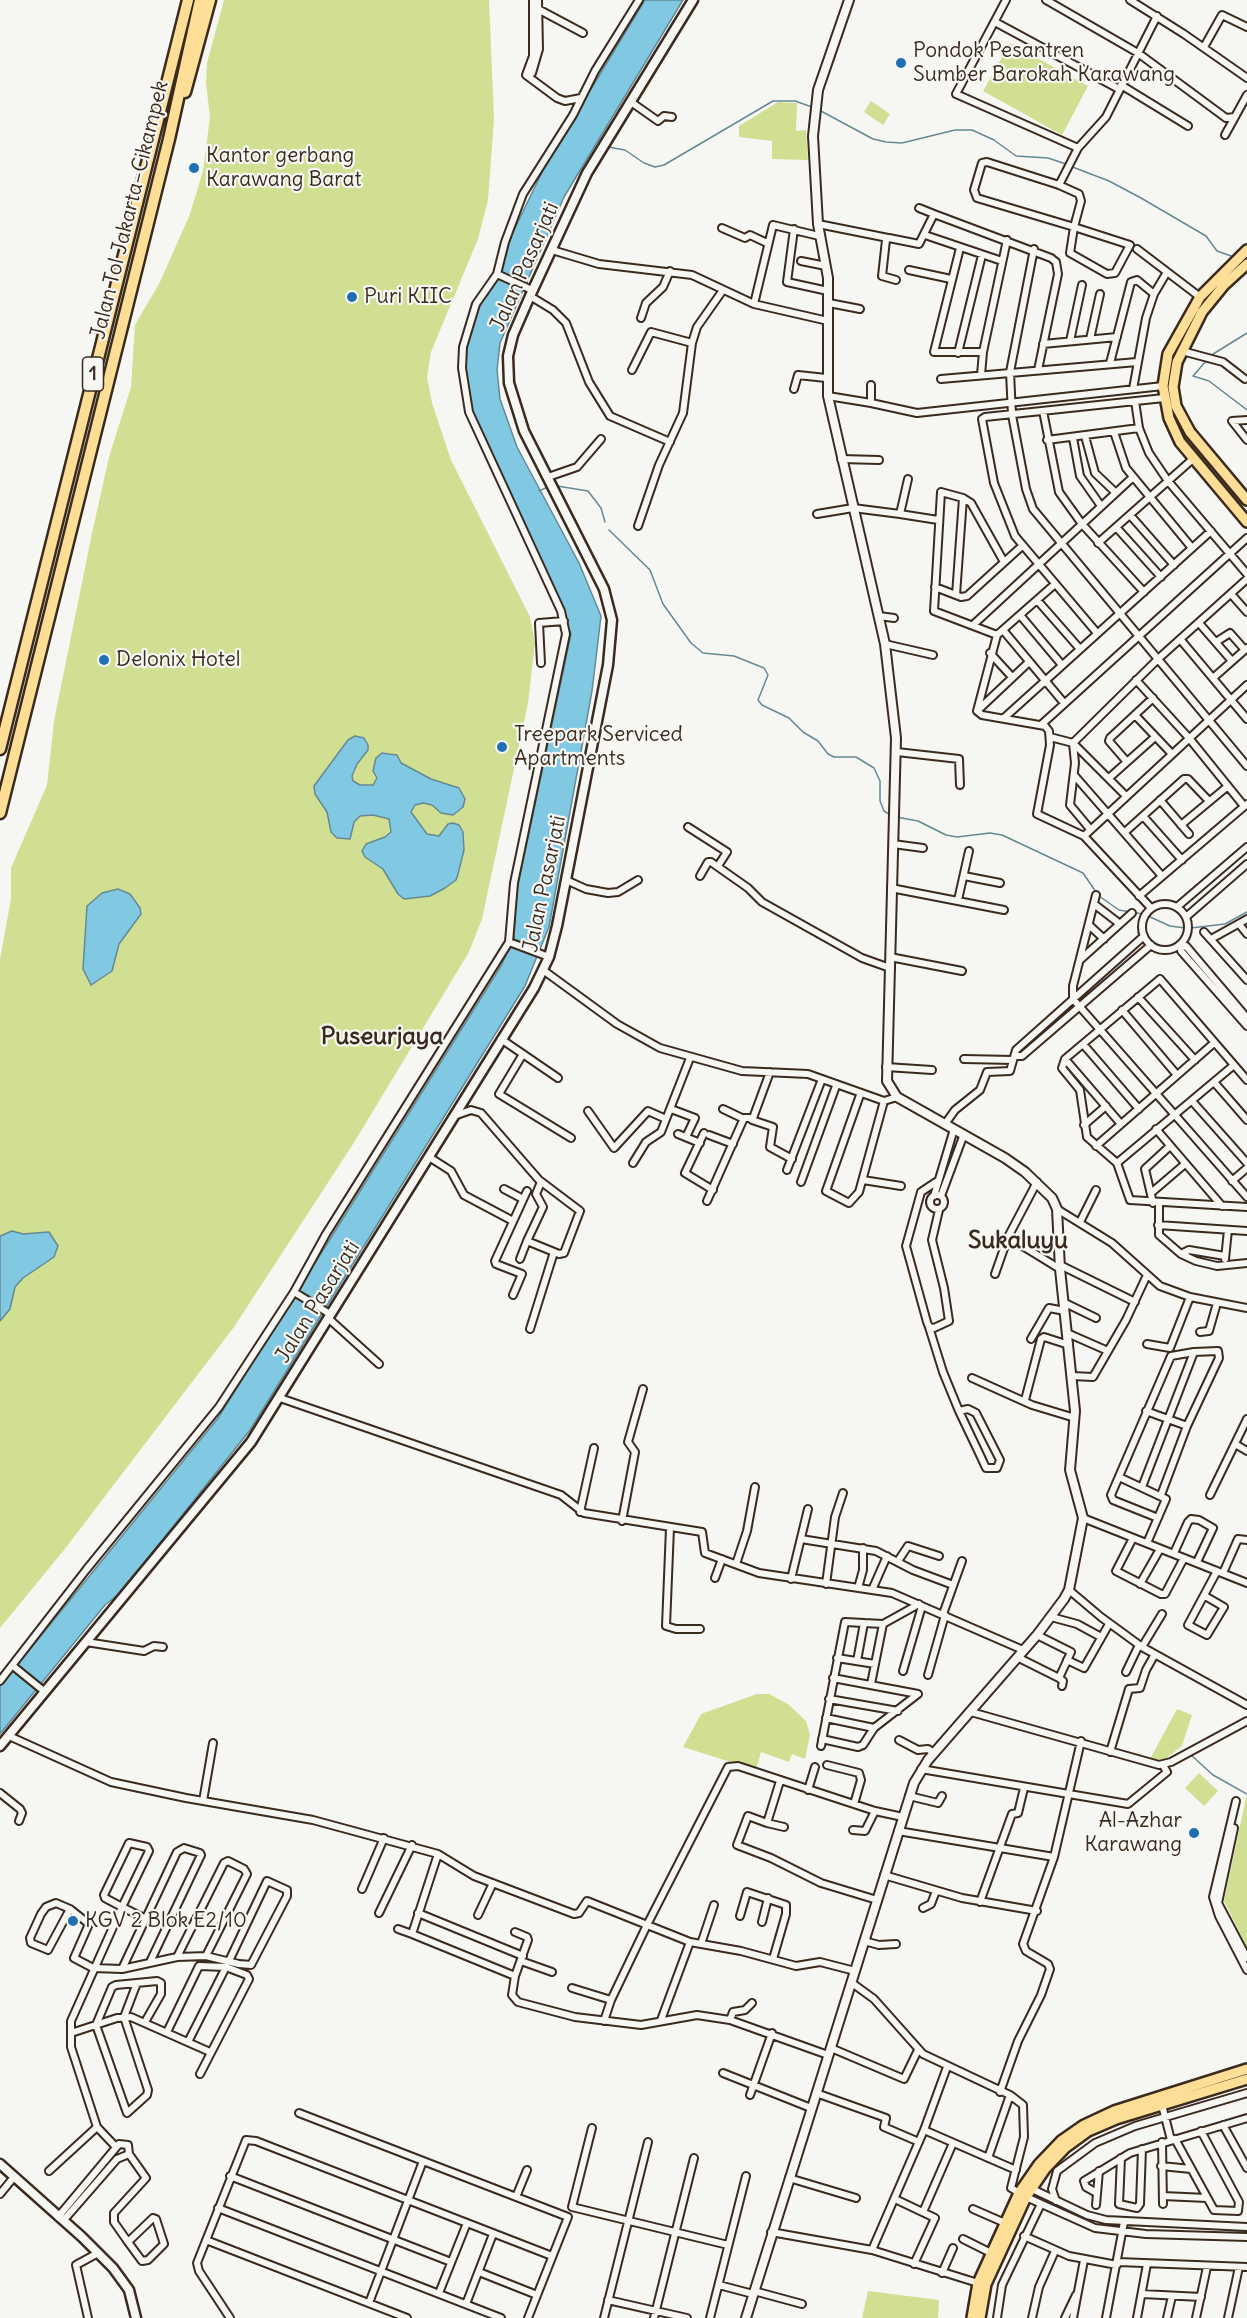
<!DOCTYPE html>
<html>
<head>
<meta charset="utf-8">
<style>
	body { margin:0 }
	canvas { display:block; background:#f6f6f2 }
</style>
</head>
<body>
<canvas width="1247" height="2318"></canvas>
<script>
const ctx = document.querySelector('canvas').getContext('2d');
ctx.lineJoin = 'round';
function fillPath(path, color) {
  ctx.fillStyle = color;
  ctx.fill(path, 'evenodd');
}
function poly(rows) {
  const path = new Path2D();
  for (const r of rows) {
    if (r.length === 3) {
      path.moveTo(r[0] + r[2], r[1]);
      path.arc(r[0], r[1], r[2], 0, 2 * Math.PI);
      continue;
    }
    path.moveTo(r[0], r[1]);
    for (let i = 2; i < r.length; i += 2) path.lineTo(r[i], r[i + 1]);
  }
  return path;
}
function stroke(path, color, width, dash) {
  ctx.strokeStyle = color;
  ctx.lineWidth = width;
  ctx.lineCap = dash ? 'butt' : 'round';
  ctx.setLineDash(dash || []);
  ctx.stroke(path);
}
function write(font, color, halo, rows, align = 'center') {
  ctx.font = font + ' Delius,sans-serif';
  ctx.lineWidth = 4.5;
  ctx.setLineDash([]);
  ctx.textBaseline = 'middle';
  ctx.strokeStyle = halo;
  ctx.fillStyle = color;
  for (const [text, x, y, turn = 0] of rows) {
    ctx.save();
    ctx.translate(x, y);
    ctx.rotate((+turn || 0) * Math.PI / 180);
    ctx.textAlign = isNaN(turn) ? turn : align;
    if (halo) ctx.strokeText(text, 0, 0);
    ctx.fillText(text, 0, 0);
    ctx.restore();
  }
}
fillPath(poly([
	[224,0,489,0,494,119,488,200,478,239,431,352,427,377,432,403,451,460,530,617,535,643,528,703,482,919,469,952,355,1141,234,1327,64,1550,0,1628,0,959,11,899,11,868,47,785,54,721,91,538,109,457,131,387,135,325,160,282,190,214,203,171,210,117,206,83,207,63],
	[1010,43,1088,86,1062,135,983,91],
	[871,101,890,114,883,125,864,112],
	[778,102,797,103,796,131,806,130,808,160,772,159,772,141,739,137,739,126],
	[757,1694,769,1694,788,1704,806,1721,810,1735,805,1759,792,1754,789,1762,761,1752,756,1770,683,1747,701,1714],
	[1177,1709,1192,1715,1182,1746,1160,1763,1149,1761],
	[1199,1773,1218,1791,1204,1806,1185,1788],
	[1246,1798,1247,1798,1247,1947,1224,1901],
	[868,2291,939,2300,938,2318,862,2318]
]), '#d1df92');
const water = poly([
	[645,0,683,0,564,197,500,343,497,370,500,399,517,447,579,563,601,616,592,691,549,927,525,986,250,1430,121,1592,105,1605,0,1734,0,1686,218,1418,501,966,514,938,516,894,571,634,543,565,471,408,465,368,468,342,476,311,499,278,512,234,549,158,645,0],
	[355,736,364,738,368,745,368,750,357,764,352,776,353,781,360,785,373,785,377,778,373,771,376,758,382,753,388,754,397,755,401,763,431,779,459,788,465,799,463,807,453,815,441,813,432,805,423,803,415,805,411,812,427,834,439,836,448,824,453,823,459,825,463,832,464,850,458,874,456,880,445,888,430,896,404,899,398,894,383,869,365,857,362,851,366,844,385,837,391,832,389,819,373,815,360,816,354,822,350,839,337,838,331,832,327,812,315,794,314,786,348,740,355,736],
	[118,889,130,894,140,908,141,914,119,944,112,971,91,985,83,969,87,906,102,893,118,889],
	[12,1231,23,1234,49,1232,58,1246,54,1257,23,1278,15,1287,10,1309,0,1321,0,1236,12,1231]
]);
fillPath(water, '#81c9e2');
stroke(water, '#658994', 1.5);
stroke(poly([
	[819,110,873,139,886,142,902,143,955,130,972,130,994,140,1016,156,1048,158,1066,164],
	[608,147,625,150,644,163,655,167,664,165,773,101,795,101,812,107],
	[1070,166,1109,181,1141,198,1206,236,1217,251,1234,257],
	[1210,356,1247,333],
	[1207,360,1193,376,1209,381,1247,410],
	[557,486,588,491,601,508,605,522],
	[539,491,548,487],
	[609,530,650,570,663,604,691,643,703,653,734,656,764,668,768,675,758,700,762,705,789,718,803,732,818,741,828,754,834,757,856,757,874,768,880,781,880,801,884,811,892,816],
	[896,817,918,821,946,835,957,837,990,833,1002,835,1083,873,1096,892],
	[1099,896,1119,910,1143,914],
	[1148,916,1170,926,1185,928],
	[1191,928,1225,924,1247,912],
	[1191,1755,1213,1775,1247,1794]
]), '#658994', 1.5);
const minor = poly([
	[533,0,533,56,526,75,557,98,565,101,581,98],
	[1006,0,956,94,1078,148],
	[1046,0,1138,53,1226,118,1235,117],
	[1130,0,1184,34,1247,78],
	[536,8,583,33],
	[995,22,1119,89],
	[1204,47,1222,15,1247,27],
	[532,73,539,49,538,0],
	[1121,85,1188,126],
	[631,102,658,121,664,116,672,117],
	[1225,135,1247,95],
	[1059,185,1078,148,1106,117,1157,16],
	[919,208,934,214],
	[818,224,888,238],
	[1074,227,1130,245,1115,273,1107,274,1070,253,1074,227,1081,201,1079,194,1059,185,987,162,982,163,974,190,977,198,1074,227],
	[722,228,745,238,750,235,767,243],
	[794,229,787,282,828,291],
	[925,235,1002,261],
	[960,248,934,352,983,352],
	[1034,249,1010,372,1012,415,1026,489,1033,509,1247,766],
	[1137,249,1200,297],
	[552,250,599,264,692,275,754,304,828,321],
	[801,261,826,266],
	[909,270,951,279],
	[497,274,532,290],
	[896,280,882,276,886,240,889,238,919,244,934,214,1051,258,1056,262,1058,274,1038,370],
	[530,296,553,310,566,323,589,382,610,416,670,442],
	[829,303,860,309],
	[754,304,773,225,819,236],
	[641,318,646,303,663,287,670,271],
	[1090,339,1100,294],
	[1070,341,1082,285],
	[1043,344,1117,337],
	[1182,351,1223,362,1245,379],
	[958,353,982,255],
	[1110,363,1131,282,1137,280,1154,294],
	[632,370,651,332,692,343],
	[981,375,983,352,1007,240],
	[941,379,1137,362],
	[794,389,798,375,826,378],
	[1133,389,1146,318,1154,294,1167,272],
	[828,396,871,403,871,385],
	[1135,401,1139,428,1149,453,1168,481,1247,574],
	[871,403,917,413,1163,386],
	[1043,411,1059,492,1082,524,1144,592],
	[1247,420,1232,421,1247,440],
	[1114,432,1126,468,1192,548],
	[1085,436,1095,473,1116,493],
	[1073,438,1080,476,1101,506],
	[1047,440,1139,428],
	[841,459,879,460],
	[548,477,577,467,601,439],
	[817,514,853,508,900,514,908,479],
	[900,514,938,520],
	[1130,515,1174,565],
	[638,526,659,465,683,413,692,343,697,327,723,290],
	[1116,527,1161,577],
	[1098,543,1194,458],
	[935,587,961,597,967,596,1022,546],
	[1231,594,1247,612],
	[956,595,963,498],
	[1037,600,1080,649],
	[1020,615,1062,665],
	[879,616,894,618],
	[1199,623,1232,661],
	[973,625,1132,478],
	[1003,630,1064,703],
	[1097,633,1015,536,994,483,982,419,985,417,1164,398],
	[997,635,934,611,941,492,963,498,971,503,1004,562],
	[1180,639,1247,719],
	[1216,642,1230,633,1245,650],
	[885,644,933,655],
	[990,653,1012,677],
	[541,663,539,623,564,621],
	[1213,678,1247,648],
	[1136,680,1189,738,1244,806],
	[977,711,982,715,1045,726,1049,731,1050,745,1037,814,1084,836,1151,908],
	[977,711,997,635,1055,584],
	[977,711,1029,662],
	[1135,715,1172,754],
	[1004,718,1211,531],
	[1042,724,1247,538],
	[1050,737,1073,743,1126,796],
	[1073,743,1158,659,1247,579],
	[1073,743,1075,763,1070,805,1090,829],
	[897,752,959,759,960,785],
	[1127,762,1109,741,1110,738,1153,698],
	[1074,775,1162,876],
	[1109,778,1155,737],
	[1160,800,1189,834],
	[1143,816,1182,860],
	[1181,825,1228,786],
	[688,827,727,852,718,866],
	[1125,832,1184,779,1188,779,1209,801],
	[1084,836,1247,685],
	[893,844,923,848],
	[700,876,708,862,711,862,748,888,762,902,862,958,890,968],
	[964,876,1000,883],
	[566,880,586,889,608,893,618,892,638,880],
	[891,888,1004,910],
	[1096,895,1073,986,1073,999,1247,1197],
	[1139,896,1247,804],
	[958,900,969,851],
	[1165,927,23],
	[1094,904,1120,924],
	[1177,907,1247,847],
	[1186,917,1247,864],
	[1239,924,1247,934],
	[1089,925,1104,939],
	[1204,932,1247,980],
	[1211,939,1247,919],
	[509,942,549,957],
	[890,957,962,971],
	[1080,960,1132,913],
	[543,970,617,1024,660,1048,742,1071,808,1074,884,1101,897,1097],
	[1138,997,1195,1060],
	[1122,1010,1177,1075],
	[1247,1018,1186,946,1182,947,1181,951,1247,1026],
	[501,1039,558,1078],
	[1083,1044,1139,1109],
	[523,1054,499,1094,571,1138],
	[1016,1056,1022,1056,1151,945],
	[964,1059,1013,1060],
	[1065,1059,1121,1124],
	[886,1067,932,1070],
	[1247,1080,1160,979,1065,1059,1062,1068,1080,1090,1087,1137,1117,1163,1130,1200,1247,1207],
	[1214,1082,1247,1120],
	[860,1095,826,1191,849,1203,859,1192,884,1101],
	[1192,1101,1247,1163],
	[671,1109,695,1118,686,1137],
	[723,1109,744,1119],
	[588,1111,614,1148,648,1111,666,1119],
	[454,1116,471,1110,481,1113,539,1180,580,1211,564,1253,559,1254,527,1241,520,1259],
	[752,1120,773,1127,770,1147,792,1159],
	[945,1124,955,1110,980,1090,987,1072,1010,1071,1016,1050,1144,936],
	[1084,1125,1106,1106],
	[1156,1129,1222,1206],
	[704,1133,685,1173,713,1190],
	[678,1134,700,1143],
	[709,1135,733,1144],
	[1096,1146,1214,1043],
	[429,1157,451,1171,464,1195,513,1221],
	[633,1163,646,1142,661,1132,690,1058],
	[1117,1163,1234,1065],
	[787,1170,822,1079],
	[863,1180,901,1186],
	[1232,1181,1247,1168],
	[801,1182,836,1086],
	[936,1182,921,1192,906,1246,927,1322,929,1327,934,1328,949,1321,944,1288,932,1240,939,1210],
	[504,1189,523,1199],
	[1151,1193,1185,1164],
	[937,1202,7],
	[934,1196,954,1129],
	[941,1196,964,1134],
	[707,1201,744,1118,753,1118,770,1072],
	[1153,1203,1145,1169,1170,1146],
	[1159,1203,1159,1235,1181,1254,1196,1261,1217,1266,1247,1263],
	[1057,1209,1112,1243,1160,1286,1190,1297,1247,1308],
	[1080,1222,1096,1190],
	[1158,1225,1247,1231],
	[1008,1237,1060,1269],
	[527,1241,543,1207,536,1194,541,1182],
	[1181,1254,1189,1250,1225,1256],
	[1225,1259,1228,1230],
	[1060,1265,1135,1302],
	[995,1274,1008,1237,1037,1182],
	[294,1292,330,1314],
	[513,1295,522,1274,496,1264,495,1261,527,1191],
	[1065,1303,1096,1318],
	[328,1318,379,1364],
	[929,1327,943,1372,959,1411,980,1455,986,1468,997,1468,1000,1460,976,1413,968,1409,959,1411],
	[530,1329,554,1252],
	[1200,1332,1209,1331,1217,1303],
	[1067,1333,1108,1351],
	[1031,1339,1049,1308,1065,1311],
	[1147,1344,1170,1348,1190,1297],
	[1072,1376,1093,1377,1126,1320,1147,1275],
	[972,1378,1032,1405,1075,1418],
	[280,1398,561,1495,584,1513,702,1532,705,1553,759,1573,892,1593,1023,1650],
	[1025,1400,1041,1339,1044,1337,1069,1345],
	[1146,1411,1187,1426],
	[1235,1444,1247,1451],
	[1119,1477,1166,1499,1147,1543],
	[1142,1487,1194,1352],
	[1210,1495,1247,1419],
	[580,1512,594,1448],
	[1083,1518,1247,1583],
	[1158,1518,1113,1500,1111,1495,1171,1356,1194,1352,1218,1351,1219,1358,1187,1426,1161,1495],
	[622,1521,635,1452,628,1442,643,1389],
	[670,1528,666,1626,676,1629,700,1629],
	[1133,1538,1116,1571,1161,1594,1165,1594,1184,1558],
	[801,1539,876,1551,913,1570,953,1585],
	[1174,1553,1188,1522,1191,1519,1199,1520,1213,1528,1197,1562],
	[898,1561,908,1546,939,1556],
	[736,1564,747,1531,755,1487],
	[1223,1573,1238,1539,1247,1540],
	[715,1578,722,1559],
	[791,1579,808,1509],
	[826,1584,835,1517,843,1493],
	[1140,1584,1160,1549],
	[858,1588,863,1570,863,1548],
	[872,1590,887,1556],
	[1069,1590,1101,1617,1142,1647,1247,1705],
	[1205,1596,1224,1607,1207,1635,1188,1625,1217,1571],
	[943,1614,962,1561],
	[1051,1617,1077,1624,1101,1637],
	[1037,1635,1071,1652,1059,1678,1063,1681,1062,1686],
	[86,1642,144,1651,154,1646,163,1647],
	[1142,1647,1162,1614],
	[1017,1657,1059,1678],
	[837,1658,875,1664],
	[1067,1660,1084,1668,1109,1624],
	[857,1661,864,1623],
	[13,1666,45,1692],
	[903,1671,922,1606],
	[1126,1672,1139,1645],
	[928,1675,945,1615],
	[0,1681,86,1570,219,1407,294,1292,326,1234,509,942,514,883,566,634,561,611,469,412,462,368,463,347,476,304,497,274,505,242,523,194,573,115,595,71,639,0],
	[871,1684,883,1624],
	[829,1699,898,1711],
	[971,1712,1159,1765,1171,1762,1247,1721],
	[826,1718,874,1728,918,1694,833,1678],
	[9,1736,111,1782,186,1798,313,1820,438,1854,474,1876,574,1914,579,1913,587,1901,690,1942,741,1951,796,1966,820,1962,855,1971],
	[822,1739,858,1747,863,1745,874,1728],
	[899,1740,918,1750,928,1749,934,1753],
	[821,1746,845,1622,883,1624,919,1604],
	[1110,1752,1129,1689,1140,1688,1146,1670,1155,1654],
	[827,1765,859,1773,861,1780,854,1804],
	[921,1769,1128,1804,1167,1772,1163,1765],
	[780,1781,767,1823,748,1816,737,1845,771,1858,821,1883,877,1900],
	[808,1790,815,1767],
	[0,1793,20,1809,22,1813,19,1821],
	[909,1796,938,1803,942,1796],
	[203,1801,213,1743],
	[1236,1801,1213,1897,1219,1916,1247,1970],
	[767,1823,784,1827],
	[1234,1828,1218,1903,1247,1958],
	[853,1830,865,1831,875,1811],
	[898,1831,1054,1857],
	[438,1854,412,1934,515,1976,512,1995,518,2002,575,2017,641,2025,697,2015,730,2020,828,2055],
	[884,1875,962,1898,1037,1911],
	[362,1889,384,1838],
	[980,1902,1012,1814,1018,1813,1024,1788],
	[923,1908,931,1904,936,1891],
	[70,1909,48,1950,31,1943,30,1938,41,1914,46,1907,56,1903,70,1909,89,1924,74,1958,93,1968,122,1969,177,1957,206,1956,239,1964,251,1965,287,1896,287,1890,267,1881,229,1961],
	[379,1913,412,1845],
	[418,1913,523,1956],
	[478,1915,493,1883],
	[740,1916,747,1892,786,1905,786,1914,773,1959],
	[762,1922,768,1898],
	[398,1929,412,1934],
	[515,1932,527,1937,528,1940,515,1976],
	[864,1941,879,1945,896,1944],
	[701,1944,714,1905],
	[177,1957,224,1863,228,1861,244,1869,247,1874,206,1956],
	[521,1961,552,1972],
	[122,1969,177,1852,184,1848,200,1853,201,1855,150,1962],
	[137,1983,124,2017,148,2090,147,2095,127,2113,96,2025,112,1987,116,1985,157,1981,161,1983,161,1994,145,2022],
	[852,1983,874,1999,923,2054,1010,2095,1023,2105,1024,2137,1011,2188,1026,2197,1095,2228,1146,2234,1247,2237],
	[572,1988,611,2000],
	[661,2020,690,1942],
	[730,2020,733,2012,745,2010,752,2003],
	[604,2021,611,2000,647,1925,728,1767,738,1766,875,1811,903,1817],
	[167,2032,199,1966,226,1967,247,1975,249,1979,200,2074],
	[71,2033,117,2018,131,2017,210,2052],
	[188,2042,226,1967],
	[831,2048,904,2079,918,2050],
	[723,2073,811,2108],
	[1000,2092,1018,2041,1041,1995,1050,1969,1048,1964,1026,1951,1023,1944,1054,1857,1081,1741],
	[816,2093,886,2118,884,2127,919,2142],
	[750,2095,772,2033],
	[1162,2105,1171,2140],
	[299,2113,568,2217,528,2318],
	[1223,2125,1247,2168],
	[592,2128,572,2207,728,2245],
	[924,2130,1016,2170],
	[1175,2139,1214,2210,1238,2211,1239,2202,1201,2131],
	[1162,2142,1163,2204],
	[116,2147,97,2127,71,2047,71,2021,122,1907,105,1898,104,1895,129,1843,147,1847,149,1851,122,1907,144,1918],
	[988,2158,1010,2095],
	[1121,2158,1119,2204,1137,2208,1140,2204,1142,2149],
	[1161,2166,1191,2169],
	[49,2171,97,2127],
	[230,2176,451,2262],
	[789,2178,856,2198],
	[1030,2188,1087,2215,1106,2220,1247,2227],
	[1097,2193,1086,2187,1084,2181,1130,2153,1247,2118],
	[0,2194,14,2177],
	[1163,2196,1207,2198],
	[516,2197,527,2170],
	[895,2199,935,2218,914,2264],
	[1056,2201,1052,2189,1057,2171,1095,2143,1135,2126,1247,2093],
	[1096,2205,1099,2171],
	[218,2208,501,2318],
	[973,2209,1005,2223],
	[923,2212,953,2143],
	[58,2217,119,2144,128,2145,129,2154,117,2159,63,2221],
	[771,2232,872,2250,978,2283],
	[1024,2236,1069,2256,1117,2265],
	[963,2239,991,2253],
	[206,2240,407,2318],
	[128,2242,153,2218,156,2219,164,2244,148,2260,142,2261,128,2242,114,2222,114,2213,146,2178,129,2154],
	[872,2250,924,2130,947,2067],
	[1118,2262,1247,2267],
	[479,2272,537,2295],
	[942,2273,953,2248],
	[719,2285,753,2294],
	[754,2291,802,2304],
	[439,2293,467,2223],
	[1142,2294,1201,2297],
	[608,2300,687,2318],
	[369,2303,423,2161],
	[466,2304,493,2234],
	[88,2318,76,2265,98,2253],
	[230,2318,199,2271,197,2263,246,2140,256,2141,552,2256],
	[604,2318,648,2142],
	[654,2318,694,2158],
	[710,2318,746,2176],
	[997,2318,1002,2285,1040,2206],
	[1032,2318,1039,2287,1055,2251],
	[1065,2318,1076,2295],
	[1073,2318,1084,2260],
	[1106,2318,1124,2222],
	[1137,2318,1147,2264],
	[1167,2318,1172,2296],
	[1196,2318,1207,2267],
	[1228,2318,1239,2267]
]);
const tertiary = poly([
	[746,2318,914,1783,928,1760,1037,1635,1064,1599,1069,1590,1083,1518,1070,1470,1075,1411,1060,1269,1057,1209,1052,1198,1025,1172,1005,1158,897,1097,887,1081,896,738,885,644,828,396,828,278,818,224,813,136,818,90,849,0]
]);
const secondary = poly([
	[0,1746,251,1442,534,988,549,957,557,926,608,665,612,620,604,589,524,431,509,383,508,356,513,335,530,296,587,173,693,0],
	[0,2164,82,2237,113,2268,129,2290,136,2318]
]);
const primary = poly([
	[1247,250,1200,297,1168,354,1163,386,1169,418,1180,442,1247,522],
	[1247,264,1224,285,1202,312,1177,362,1173,387,1176,406,1190,432,1247,500],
	[972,2318,978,2283,1019,2193,1039,2164,1061,2141,1084,2125,1114,2111,1247,2069],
	[980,2318,986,2284,1026,2197,1045,2169,1066,2147,1088,2131,1116,2119,1247,2079]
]);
const motorway = poly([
	[185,92,210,0],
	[0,749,188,0],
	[0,813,169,139,200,0]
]);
stroke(minor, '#3b2a1e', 10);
stroke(tertiary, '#3b2a1e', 12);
stroke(secondary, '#3b2a1e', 13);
stroke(primary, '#3b2a1e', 14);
stroke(motorway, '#3b2a1e', 15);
stroke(minor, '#f6f6f2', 6);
stroke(tertiary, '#f6f6f2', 8);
stroke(secondary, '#f6f6f2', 8);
stroke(primary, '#fcde96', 9);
stroke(motorway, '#fcde96', 10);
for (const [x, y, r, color] of [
	[901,63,6,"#1f6fb2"],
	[194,168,6,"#1f6fb2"],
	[352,297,6,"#1f6fb2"],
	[104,660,6,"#1f6fb2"],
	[502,747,6,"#1f6fb2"],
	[1194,1833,6,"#1f6fb2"],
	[73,1921,6,"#1f6fb2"]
]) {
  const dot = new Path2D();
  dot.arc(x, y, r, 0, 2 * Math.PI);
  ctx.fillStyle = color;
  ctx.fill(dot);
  stroke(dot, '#f6f6f2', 2);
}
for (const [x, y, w] of [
	[93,374,21]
]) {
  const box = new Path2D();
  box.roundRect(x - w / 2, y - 17, w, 34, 4.5);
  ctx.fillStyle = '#f6f6f2';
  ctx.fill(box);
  stroke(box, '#3b2a1e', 1.5);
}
write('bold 20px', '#3b2a1e', null, [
	["1",93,374]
]);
write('21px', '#3b2a1e', '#f6f6f2', [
	["Pondok Pesantren",913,51],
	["Sumber Barokah Karawang",913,75],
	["Kantor gerbang",206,156],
	["Karawang Barat",206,180],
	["Puri KIIC",364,297],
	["Delonix Hotel",116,660],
	["Treepark Serviced",514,735],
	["Apartments",514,759],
	["Al-Azhar",1182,1821,"right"],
	["Karawang",1182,1845,"right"],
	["KGV 2 Blok E2/10",85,1921]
], 'left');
write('21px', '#3b2a1e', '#f6f6f2', [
	["Jalan Tol Jakarta–Cikampek",130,210,-76],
	["Jalan Pasarjati",525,267,-66],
	["Jalan Pasarjati",545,884,-78],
	["Jalan Pasarjati",318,1302,-58]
]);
write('bold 24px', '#3b2a1e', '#f6f6f2', [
	["Puseurjaya",382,1037],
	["Sukaluyu",1018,1241]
]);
</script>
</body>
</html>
